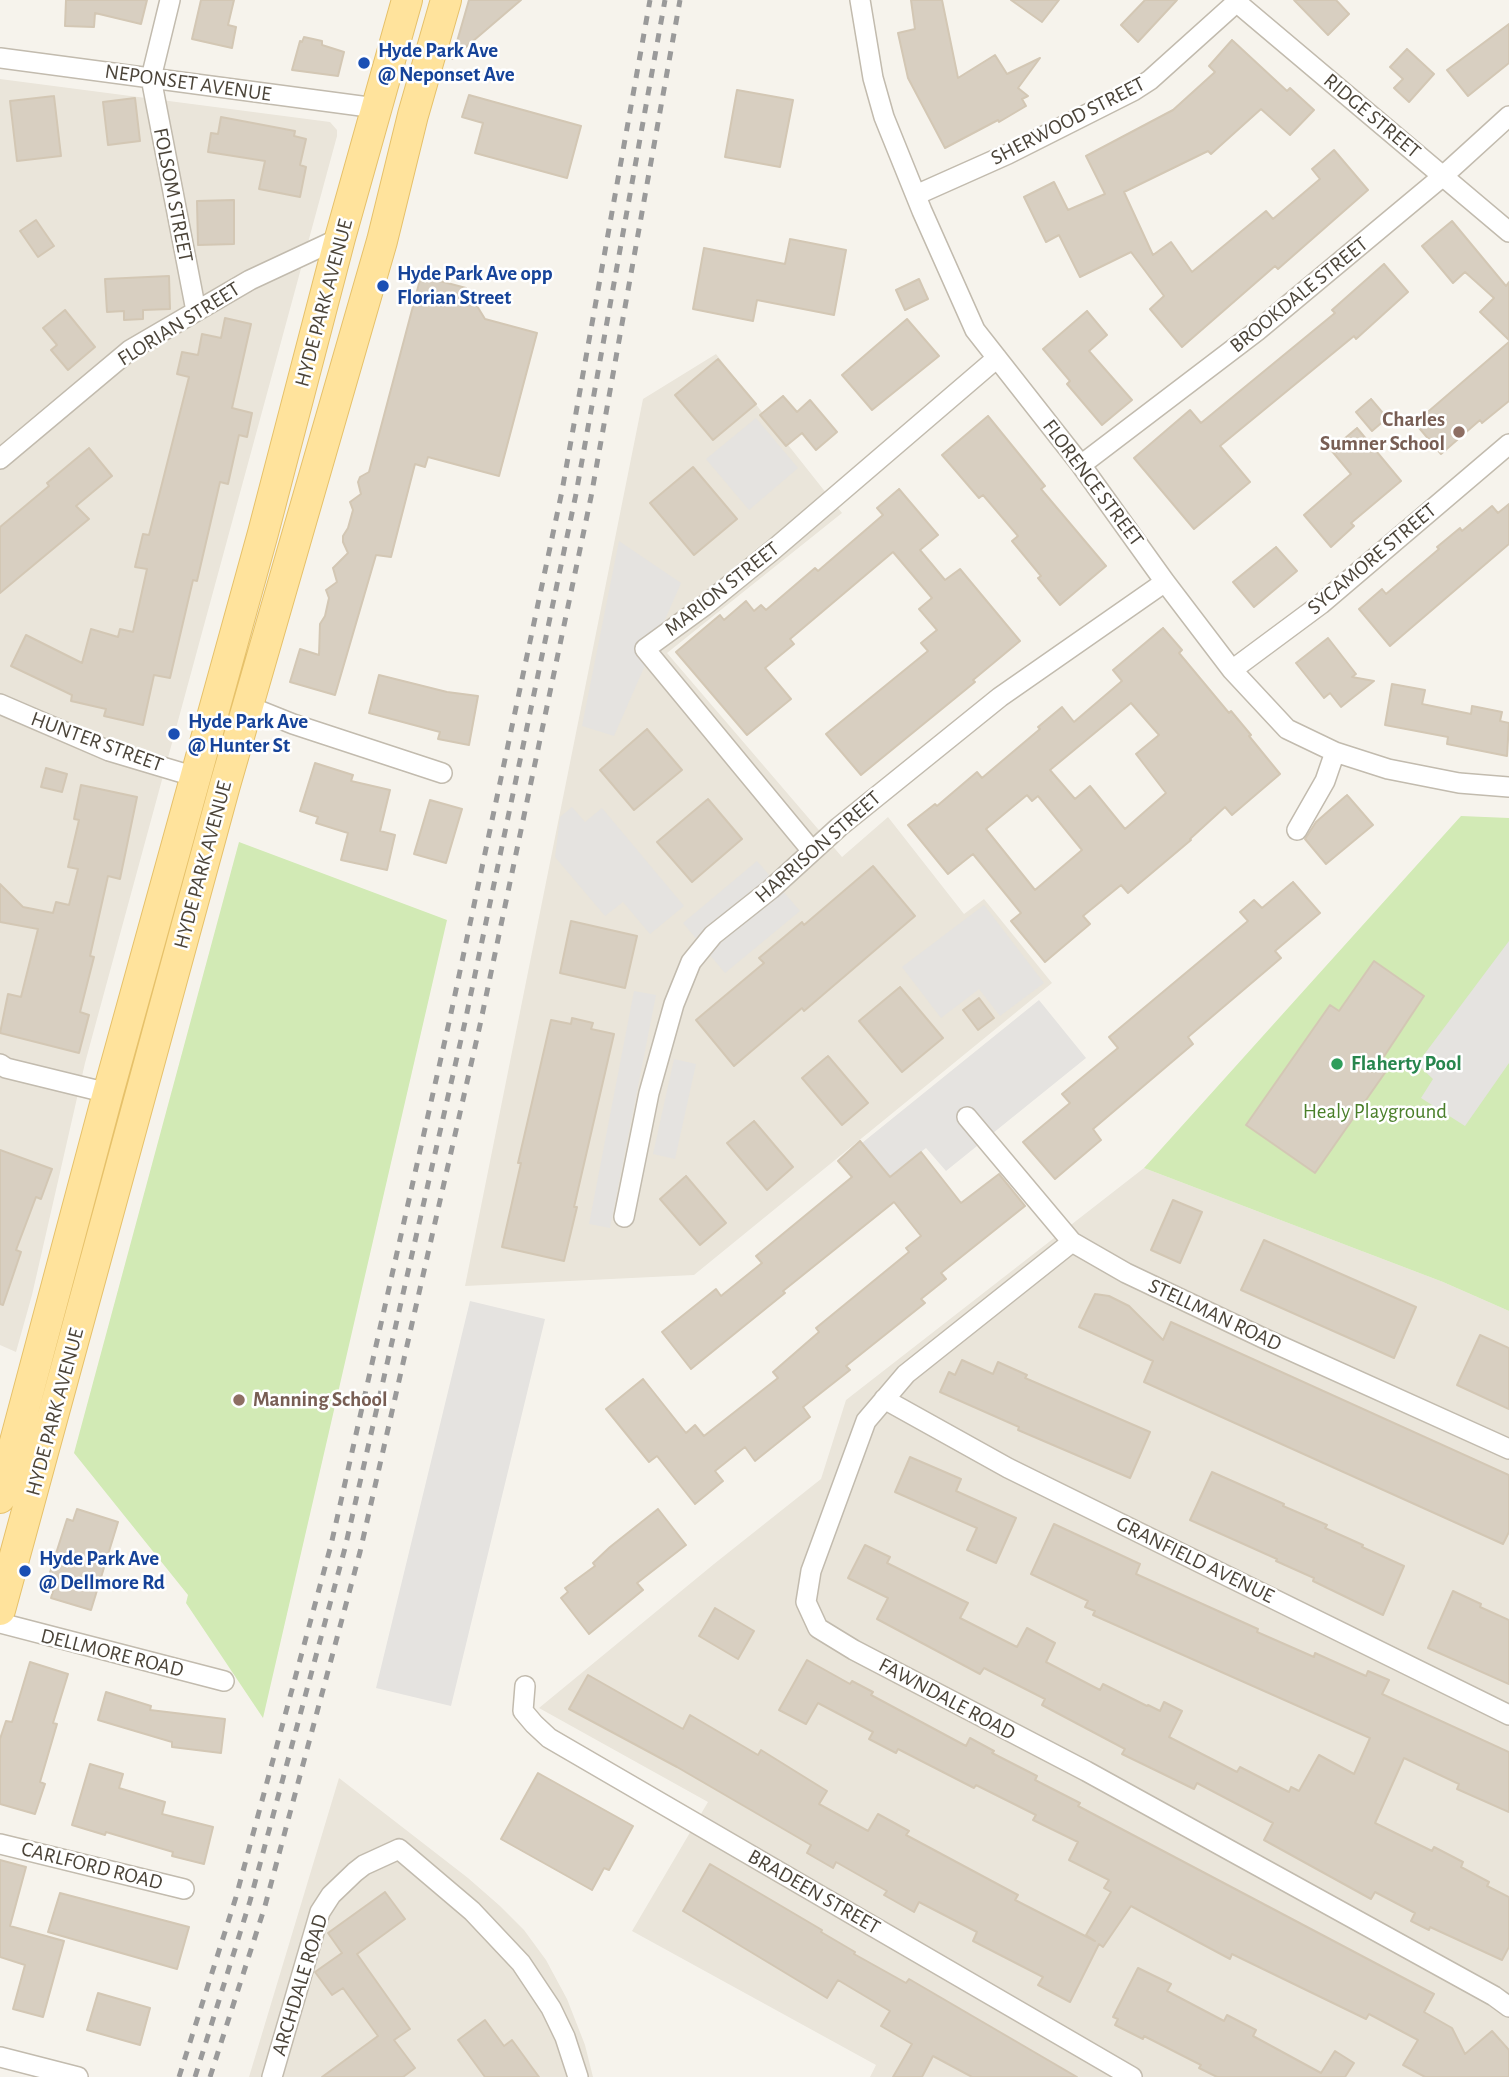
<!DOCTYPE html>
<html>
<head>
<meta charset="utf-8">
<style>
	body { margin:0 }
	canvas { display:block; background:#f6f3ec }
</style>
</head>
<body>
<canvas width="1509" height="2077"></canvas>
<script>
const ctx = document.querySelector('canvas').getContext('2d');
ctx.lineJoin = 'round';
function fillPath(path, color) {
  ctx.fillStyle = color;
  ctx.fill(path, 'evenodd');
}
function poly(rows) {
  const path = new Path2D();
  for (const r of rows) {
    path.moveTo(r[0], r[1]);
    for (let i = 2; i < r.length; i += 2) path.lineTo(r[i], r[i + 1]);
  }
  return path;
}
function stroke(path, color, width, dash) {
  ctx.strokeStyle = color;
  ctx.lineWidth = width;
  ctx.lineCap = dash ? 'butt' : 'round';
  ctx.setLineDash(dash || []);
  ctx.stroke(path);
}
function write(font, color, halo, rows, align = 'center') {
  ctx.font = font + ' "Alegreya Sans",sans-serif';
  ctx.lineWidth = 5;
  ctx.setLineDash([]);
  ctx.textBaseline = 'middle';
  ctx.strokeStyle = halo;
  ctx.fillStyle = color;
  for (const [text, x, y, turn = 0] of rows) {
    ctx.save();
    ctx.translate(x, y);
    ctx.rotate((+turn || 0) * Math.PI / 180);
    ctx.textAlign = isNaN(turn) ? turn : align;
    if (halo) ctx.strokeText(text, 0, 0);
    ctx.fillText(text, 0, 0);
    ctx.restore();
  }
}
fillPath(poly([
	[0,79,330,122,337,130,337,136,85,1063,32,1295,16,1352,0,1345],
	[716,354,842,513,667,653,842,857,888,817,964,914,984,899,1052,983,694,1275,465,1286,643,399],
	[1144,1168,1443,1282,1509,1311,1509,2077,870,2077,876,2065,632,1931,708,1802,539,1708,714,1564,821,1479,846,1400],
	[339,1778,468,1878,500,1906,524,1930,546,1960,567,1999,585,2045,593,2077,249,2077]
]), '#eae5da');
fillPath(poly([
	[1461,816,1509,818,1509,1311,1443,1282,1144,1168],
	[239,842,447,920,263,1718,186,1603,188,1595,74,1453]
]), '#d2eab5');
fillPath(poly([
	[756,418,798,468,749,510,706,459],
	[619,541,681,583,614,736,582,726],
	[572,807,585,822,602,808,684,906,650,934,623,902,605,916,555,857,560,817],
	[757,861,800,911,725,973,683,923],
	[984,905,1044,983,1000,1016,979,989,941,1018,902,967],
	[1509,941,1509,1063,1465,1126,1421,1098,1433,1079,1417,1064],
	[634,991,656,995,610,1228,589,1224],
	[1039,1000,1086,1058,946,1171,926,1148,880,1184,873,1156,862,1143],
	[674,1059,696,1064,675,1159,653,1154],
	[470,1301,545,1319,451,1706,376,1688]
]), '#e5e3e0');
const building = poly([
	[66,0,147,0,141,24,95,13,94,27,65,26,66,0],
	[201,0,234,0,228,25,236,27,232,48,192,39,201,0],
	[469,0,521,0,452,59,469,0],
	[911,0,942,0,958,78,995,55,1007,74,1040,58,1018,88,1028,96,1022,99,1026,106,999,122,998,120,945,148,908,78,898,33,915,29,911,0],
	[1011,0,1059,0,1042,22,1011,0],
	[1145,0,1177,0,1138,42,1121,25,1145,0],
	[1294,0,1336,0,1349,14,1328,35,1294,0],
	[1509,24,1509,63,1468,96,1447,70,1509,24],
	[304,37,322,41,322,45,344,52,338,76,292,70,300,41,302,42,304,37],
	[1232,40,1287,91,1290,88,1314,110,1290,135,1261,109,1211,154,1208,151,1124,192,1153,255,1171,242,1192,272,1266,211,1273,219,1320,179,1312,169,1334,150,1368,190,1278,269,1275,266,1182,347,1150,309,1164,296,1131,252,1080,277,1059,235,1046,242,1024,197,1054,182,1068,210,1105,194,1086,156,1173,110,1215,72,1209,66,1232,40],
	[1407,49,1434,74,1409,102,1394,88,1403,79,1390,67,1407,49],
	[737,90,793,100,780,167,725,157,737,90],
	[469,95,581,126,567,178,475,153,483,123,462,117,469,95],
	[54,96,61,156,17,161,10,101,54,96],
	[135,98,140,141,108,145,103,102,135,98],
	[221,117,295,131,294,136,306,139,300,165,306,167,300,197,259,189,265,161,208,152,211,133,218,134,221,117],
	[234,200,234,244,198,245,197,201,234,200],
	[36,220,54,246,38,257,20,231,36,220],
	[1452,221,1506,286,1509,282,1509,340,1480,312,1494,298,1465,272,1453,283,1422,246,1452,221],
	[790,239,846,250,834,315,757,300,753,321,693,309,704,248,785,264,790,239],
	[1384,264,1408,292,1356,339,1354,336,1220,446,1250,482,1194,529,1134,458,1190,410,1201,423,1335,313,1332,310,1384,264],
	[169,276,170,309,143,310,143,319,124,320,124,311,107,312,105,279,169,276],
	[421,276,466,288,485,319,537,333,499,476,428,457,425,467,415,464,391,557,376,555,335,695,290,682,300,649,319,655,320,624,325,616,329,598,326,590,337,582,333,568,348,553,343,542,343,536,348,528,353,510,350,502,361,494,358,482,360,477,369,472,421,276],
	[919,279,928,299,905,310,896,290,919,279],
	[65,310,95,347,68,370,51,350,57,345,43,328,65,310],
	[1087,311,1107,335,1089,351,1132,400,1102,425,1067,384,1070,381,1043,349,1087,311],
	[225,318,251,324,232,408,252,413,247,437,239,435,228,484,220,482,197,581,193,580,170,678,154,675,143,725,104,716,106,709,71,701,72,695,11,666,26,635,82,663,91,629,118,637,120,629,133,632,147,569,135,567,143,534,149,535,189,377,177,374,182,352,198,355,202,334,221,338,225,318],
	[907,319,939,356,872,410,842,375,907,319],
	[1509,342,1509,401,1482,423,1480,420,1441,454,1415,423,1509,342],
	[718,359,756,404,713,440,675,395,718,359],
	[783,396,797,412,810,400,837,432,816,450,802,433,786,446,760,415,783,396],
	[1371,399,1387,418,1372,431,1356,412,1371,399],
	[988,416,1045,486,1041,489,1106,566,1060,605,1038,578,1041,576,1012,541,1018,536,983,495,979,498,942,455,988,416],
	[1357,428,1401,481,1351,523,1354,526,1331,547,1304,515,1351,474,1331,450,1357,428],
	[89,448,112,476,76,506,89,519,0,593,0,527,49,486,47,483,89,448],
	[693,467,737,519,694,555,650,503,693,467],
	[899,489,938,535,920,550,945,580,960,569,1020,641,973,680,975,682,861,775,826,734,928,651,921,643,937,630,919,609,932,598,893,552,790,639,794,644,765,668,791,699,747,735,676,652,720,615,724,620,746,601,754,611,761,605,766,610,815,568,818,571,883,515,877,508,899,489],
	[1509,504,1509,544,1390,646,1359,609,1382,589,1386,594,1439,549,1437,547,1460,528,1462,531,1492,506,1498,513,1509,504],
	[1276,547,1297,571,1254,607,1233,582,1276,547],
	[1163,628,1182,650,1179,653,1229,713,1231,711,1251,735,1249,736,1280,774,1232,815,1225,807,1190,839,1191,840,1128,893,1121,885,1083,916,1090,924,1045,962,1011,921,1021,913,973,854,948,874,908,825,935,804,937,806,977,772,982,778,1040,729,1038,727,1062,707,1074,722,1122,681,1113,670,1163,628],
	[1131,703,1159,735,1136,754,1166,793,1125,829,1090,786,1075,799,1050,770,1131,703],
	[1027,795,1032,801,1038,796,1082,850,1035,890,986,829,1027,795],
	[1328,638,1356,674,1352,677,1374,681,1341,707,1330,693,1324,698,1296,663,1328,638],
	[379,675,447,692,478,696,469,745,438,739,440,732,369,713,379,675],
	[1392,684,1425,690,1422,704,1471,714,1472,706,1502,712,1500,721,1509,723,1507,756,1447,744,1448,737,1385,725,1392,684],
	[647,729,682,770,634,810,600,770,647,729],
	[315,763,353,775,351,781,390,790,380,831,395,835,387,870,341,860,348,833,316,823,318,817,300,811,315,763],
	[46,768,67,774,62,792,41,787,46,768],
	[81,785,137,797,120,879,108,876,90,956,94,957,80,1012,89,1015,79,1053,0,1033,8,994,21,997,38,929,0,922,0,884,23,907,53,913,56,902,69,905,78,869,68,867,79,820,74,819,81,785],
	[1347,795,1373,825,1326,864,1305,839,1316,822,1347,795],
	[708,799,742,839,692,882,657,842,708,799],
	[430,800,462,809,446,863,414,854,430,800],
	[873,866,915,916,804,1011,802,1008,734,1066,696,1020,764,963,759,958,802,922,804,925,873,866],
	[1293,882,1320,913,1275,951,1281,958,1188,1037,1193,1044,1093,1129,1101,1140,1055,1179,1023,1142,1070,1103,1062,1094,1118,1048,1109,1037,1248,921,1240,912,1254,900,1262,908,1293,882],
	[571,921,637,936,625,988,560,973,571,921],
	[1374,961,1424,996,1381,1061,1389,1067,1315,1173,1246,1125,1330,1005,1339,1011,1374,961],
	[900,987,943,1038,902,1072,859,1021,900,987],
	[979,998,994,1018,978,1030,963,1010,979,998],
	[572,1018,593,1023,591,1029,614,1034,574,1207,577,1207,564,1261,502,1247,521,1163,518,1163,551,1020,571,1024,572,1018],
	[828,1056,868,1103,842,1125,802,1078,828,1056],
	[754,1121,793,1167,767,1190,727,1143,754,1121],
	[860,1141,890,1177,921,1152,961,1203,999,1174,1025,1206,941,1273,946,1279,921,1299,925,1303,846,1366,850,1370,803,1407,810,1417,755,1461,745,1447,715,1471,723,1481,695,1504,657,1456,649,1462,606,1409,643,1379,686,1433,695,1425,704,1436,778,1378,773,1372,819,1332,816,1328,909,1252,906,1248,921,1236,894,1202,783,1291,785,1293,691,1369,662,1332,716,1289,721,1296,762,1263,756,1256,852,1177,838,1161,860,1141],
	[0,1150,52,1169,41,1199,36,1197,16,1250,21,1252,3,1305,0,1304,0,1150],
	[686,1176,726,1223,700,1245,660,1199,686,1176],
	[1173,1200,1202,1212,1180,1263,1151,1250,1173,1200],
	[1264,1240,1416,1307,1394,1358,1241,1290,1264,1240],
	[1095,1294,1109,1296,1129,1306,1163,1340,1171,1322,1509,1475,1509,1532,1503,1544,1144,1382,1153,1361,1079,1327,1095,1294],
	[1480,1335,1509,1348,1509,1409,1457,1385,1480,1335],
	[962,1360,993,1374,998,1362,1027,1375,1025,1378,1150,1432,1130,1478,1018,1430,1019,1427,940,1392,949,1372,955,1375,962,1360],
	[910,1457,961,1479,956,1491,1016,1518,996,1563,967,1550,977,1528,895,1492,910,1457],
	[1212,1472,1284,1504,1283,1506,1327,1525,1325,1528,1363,1545,1362,1547,1404,1566,1383,1615,1313,1581,1314,1578,1276,1561,1277,1559,1190,1520,1212,1472],
	[77,1509,118,1522,91,1610,51,1598,54,1588,46,1585,67,1519,73,1521,77,1509],
	[658,1509,686,1545,637,1583,643,1590,589,1634,561,1598,568,1592,565,1588,595,1566,593,1563,610,1547,658,1509],
	[1054,1524,1140,1564,1136,1574,1258,1629,1257,1632,1314,1657,1315,1653,1366,1676,1368,1671,1389,1680,1382,1694,1509,1752,1509,1812,1457,1789,1459,1784,1404,1758,1375,1823,1432,1851,1434,1847,1463,1862,1461,1867,1489,1882,1487,1886,1509,1897,1509,1947,1502,1960,1430,1927,1429,1930,1411,1921,1415,1913,1375,1892,1371,1899,1264,1840,1273,1823,1197,1783,1194,1789,1122,1754,1125,1749,1042,1705,1045,1699,984,1668,980,1674,877,1619,888,1598,848,1578,865,1545,890,1557,887,1563,968,1603,960,1618,1017,1647,1027,1628,1055,1643,1046,1662,1100,1690,1103,1684,1147,1706,1148,1705,1160,1711,1164,1702,1182,1711,1169,1737,1237,1772,1240,1767,1289,1792,1291,1787,1299,1791,1319,1755,1354,1774,1370,1738,1093,1615,1095,1611,1085,1607,1088,1601,1031,1574,1054,1524],
	[1453,1591,1481,1604,1480,1607,1509,1620,1509,1684,1428,1648,1453,1591],
	[715,1608,754,1631,738,1659,699,1636,715,1608],
	[807,1660,850,1684,852,1681,873,1692,871,1695,966,1746,970,1738,994,1751,992,1753,1037,1776,1035,1780,1080,1803,1078,1806,1434,1994,1424,2012,1452,2028,1465,2054,1492,2031,1509,2050,1509,2077,1425,2077,1403,2065,1418,2040,1369,2014,1366,2019,1232,1954,1230,1959,1131,1906,1103,1947,1099,1944,1070,2002,1038,1985,1043,1977,973,1941,977,1932,919,1902,914,1912,884,1895,887,1891,836,1862,833,1868,807,1853,811,1845,677,1767,569,1709,588,1675,683,1729,690,1715,758,1755,761,1750,827,1791,819,1804,868,1831,878,1814,909,1831,906,1835,1018,1895,1015,1900,1095,1941,1086,1935,1111,1892,1104,1888,1109,1880,1069,1860,1078,1842,1033,1820,1036,1815,976,1785,974,1788,898,1749,896,1753,869,1739,873,1732,818,1703,806,1724,779,1710,807,1660],
	[30,1662,68,1674,53,1723,57,1724,40,1782,45,1784,35,1814,0,1804,0,1739,6,1721,12,1722,30,1662],
	[106,1692,151,1706,150,1710,225,1719,221,1753,172,1747,172,1742,98,1720,106,1692],
	[90,1764,123,1774,119,1788,165,1802,162,1814,213,1827,204,1864,172,1856,173,1852,106,1832,105,1835,72,1825,90,1764],
	[538,1773,633,1826,609,1870,604,1868,592,1890,501,1839,538,1773],
	[0,1860,26,1867,10,1926,64,1941,43,2017,13,2009,25,1965,0,1957,0,1860],
	[710,1864,822,1930,821,1932,855,1952,854,1954,906,1983,909,1979,1077,2077,972,2077,933,2056,922,2077,893,2077,912,2044,881,2026,890,2011,838,1980,827,1998,683,1911,710,1864],
	[385,1892,405,1919,357,1954,410,2029,394,2040,415,2068,403,2077,322,2077,378,2036,343,1988,332,1995,315,1972,342,1953,328,1933,385,1892],
	[60,1893,189,1927,177,1969,48,1932,60,1893],
	[1138,1968,1171,1984,1167,1991,1224,2021,1227,2015,1256,2030,1253,2036,1321,2073,1335,2051,1354,2063,1345,2077,1217,2077,1199,2068,1201,2065,1144,2036,1143,2039,1115,2025,1118,2019,1113,2017,1138,1968],
	[98,1993,150,2008,140,2045,87,2030,98,1993],
	[485,2020,504,2046,512,2040,539,2077,485,2077,458,2040,485,2020]
]);
fillPath(building, '#d8cfc1');
stroke(building, '#d3c7b4', 2);
const minor = poly([
	[170,0,151,78,196,311],
	[860,0,873,78,884,117,922,211,975,330,1081,465,1165,582,1232,670,1287,729,1335,752,1388,769,1459,783,1509,787],
	[1234,0,1509,232],
	[0,58,376,108],
	[916,195,1008,154,1133,91,1150,80,1239,0],
	[0,459,130,350,250,280,340,238],
	[1081,465,1257,331,1443,176,1509,116],
	[1232,670,1321,604,1509,444],
	[0,704,109,751,196,777],
	[248,706,293,724,442,773],
	[1297,830,1325,781,1335,752],
	[812,851,645,649,704,606,773,550,997,358],
	[0,1064,6,1068,108,1093],
	[967,1117,1072,1242,1126,1273,1263,1338,1509,1449],
	[624,1217,649,1093,674,1004,691,962,713,935,771,889,839,827,1000,697,1165,582],
	[1072,1242,906,1374,866,1421,811,1571,806,1602,818,1628,854,1650,1086,1771,1494,1996,1509,2007],
	[884,1399,1008,1468,1509,1715],
	[0,1623,224,1681],
	[525,1686,523,1711,534,1724,549,1738,1132,2077],
	[0,1844,184,1889],
	[0,2057,78,2077],
	[272,2077,320,1912,331,1895,355,1872,364,1865,399,1849,472,1911,521,1963,551,2008,565,2037,578,2077]
]);
const primary = poly([
	[0,1498,108,1093,263,533,340,238,407,0],
	[0,1610,225,785,382,241,413,115,446,0]
]);
stroke(minor, '#c2bbae', 22);
stroke(primary, '#e6c16a', 32);
stroke(minor, '#fff', 19);
stroke(primary, '#ffe39c', 30);
stroke(poly([
	[179,2077,236,1897,331,1545,450,1018,562,491,650,0],
	[195,2077,250,1901,345,1548,465,1022,576,494,665,0],
	[210,2077,265,1906,360,1552,480,1025,591,497,680,0]
]), '#9a9a9a', 5, [9, 9]);
for (const [x, y, r, color] of [
	[364,63,7,"#1a4fb4"],
	[383,286,7,"#1a4fb4"],
	[1459,432,7,"#8d6e63"],
	[174,734,7,"#1a4fb4"],
	[1337,1064,7,"#2e9e5b"],
	[239,1400,7,"#8d6e63"],
	[25,1571,7,"#1a4fb4"]
]) {
  const dot = new Path2D();
  dot.arc(x, y, r, 0, 2 * Math.PI);
  ctx.fillStyle = color;
  ctx.fill(dot);
  stroke(dot, '#fff', 2.5);
}
write('bold 21px', '#164399', '#fff', [
	["Hyde Park Ave",378,51],
	["@ Neponset Ave",378,75],
	["Hyde Park Ave opp",397,274],
	["Florian Street",397,298],
	["Hyde Park Ave",188,722],
	["@ Hunter St",188,746],
	["Hyde Park Ave",39,1559],
	["@ Dellmore Rd",39,1583]
], 'left');
write('21px', '#4b4439', '#fff', [
	["NEPONSET AVENUE",188,83,8],
	["RIDGE STREET",1372,116,40],
	["SHERWOOD STREET",1068,121,-27],
	["FOLSOM STREET",173,195,79],
	["BROOKDALE STREET",1299,295,-39],
	["HYDE PARK AVENUE",324,303,-75],
	["FLORIAN STREET",179,324,-32],
	["FLORENCE STREET",1093,483,53],
	["SYCAMORE STREET",1372,559,-40],
	["MARION STREET",722,589,-38],
	["HUNTER STREET",97,742,20],
	["HARRISON STREET",818,847,-41],
	["HYDE PARK AVENUE",203,865,-75],
	["STELLMAN ROAD",1215,1315,25],
	["HYDE PARK AVENUE",55,1412,-75],
	["GRANFIELD AVENUE",1195,1560,26],
	["DELLMORE ROAD",112,1653,14],
	["FAWNDALE ROAD",947,1699,28],
	["CARLFORD ROAD",92,1866,14],
	["BRADEEN STREET",814,1892,30],
	["ARCHDALE ROAD",300,1985,-73]
]);
write('bold 21px', '#785e54', '#fff', [
	["Charles",1445,420],
	["Sumner School",1445,444],
	["Manning School",253,1400,"left"]
], 'right');
write('bold 21px', '#27864d', '#fff', [
	["Flaherty Pool",1351,1064]
], 'left');
write('21px', '#4a7f2a', '#fff', [
	["Healy Playground",1375,1112]
]);
</script>
</body>
</html>
